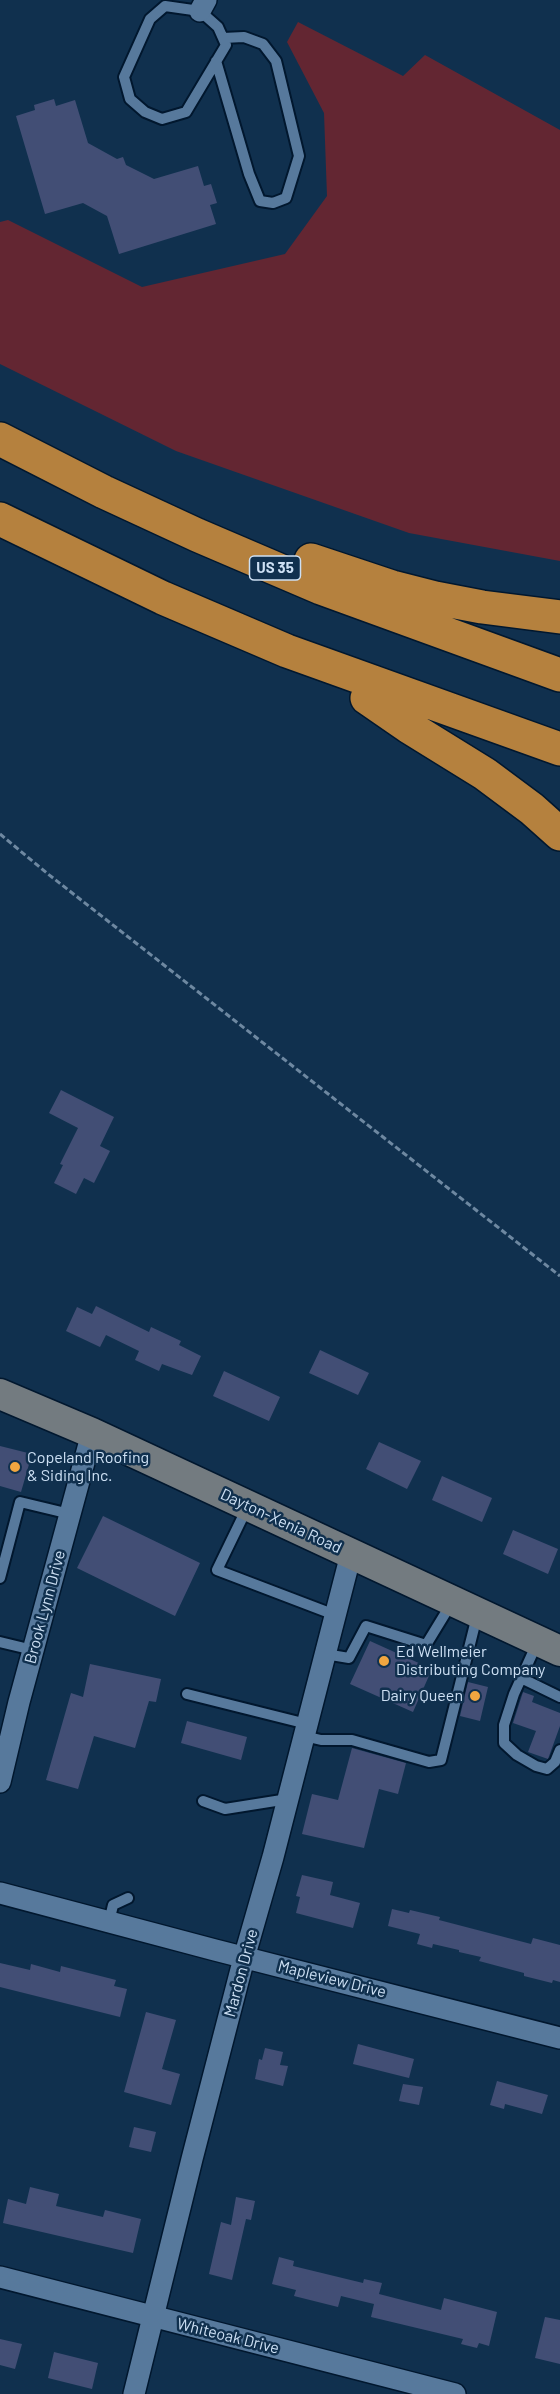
<!DOCTYPE html>
<html>
<head>
<meta charset="utf-8">
<style>
	body { margin:0 }
	canvas { display:block; background:#10304e }
</style>
</head>
<body>
<canvas width="560" height="2394"></canvas>
<script>
const ctx = document.querySelector('canvas').getContext('2d');
ctx.lineJoin = 'round';
function fillPath(path, color) {
  ctx.fillStyle = color;
  ctx.fill(path, 'evenodd');
}
function poly(rows) {
  const path = new Path2D();
  for (const r of rows) {
    path.moveTo(r[0], r[1]);
    for (let i = 2; i < r.length; i += 2) path.lineTo(r[i], r[i + 1]);
  }
  return path;
}
function stroke(path, color, width, dash) {
  ctx.strokeStyle = color;
  ctx.lineWidth = width;
  ctx.lineCap = dash ? 'butt' : 'round';
  ctx.setLineDash(dash || []);
  ctx.stroke(path);
}
function write(font, color, halo, rows, align = 'center') {
  ctx.font = font + ' Barlow,sans-serif';
  ctx.lineWidth = 5;
  ctx.setLineDash([]);
  ctx.textBaseline = 'middle';
  ctx.strokeStyle = halo;
  ctx.fillStyle = color;
  for (const [text, x, y, turn = 0] of rows) {
    ctx.save();
    ctx.translate(x, y);
    ctx.rotate((+turn || 0) * Math.PI / 180);
    ctx.textAlign = isNaN(turn) ? turn : align;
    if (halo) ctx.strokeText(text, 0, 0);
    ctx.fillText(text, 0, 0);
    ctx.restore();
  }
}
fillPath(poly([
	[298,22,403,76,425,55,560,130,560,561,409,533,176,451,0,364,0,222,8,220,142,287,285,254,327,196,324,113,287,42]
]), '#632632');
fillPath(poly([
	[54,99,56,106,75,100,88,143,117,159,123,157,126,165,154,179,198,166,204,186,211,184,217,203,210,205,216,224,119,254,107,216,83,203,45,214,16,116,35,110,34,105],
	[61,1090,114,1117,100,1146,110,1151,94,1183,84,1178,76,1194,54,1183,63,1165,60,1164,78,1128,49,1113],
	[96,1306,149,1332,151,1327,181,1341,179,1345,201,1356,192,1375,162,1364,159,1371,135,1360,139,1351,106,1335,100,1347,66,1331,77,1307,92,1314],
	[320,1350,369,1373,358,1395,309,1373],
	[224,1371,280,1397,269,1421,213,1396],
	[379,1442,421,1461,407,1489,366,1469],
	[0,1446,32,1454,21,1492,0,1486],
	[442,1476,492,1498,482,1522,432,1500],
	[103,1516,200,1563,175,1616,77,1568],
	[513,1530,558,1549,548,1574,503,1554],
	[370,1641,432,1669,413,1712,350,1684],
	[90,1664,161,1679,156,1702,149,1701,135,1748,94,1736,78,1789,46,1780,71,1693,83,1697],
	[468,1682,488,1687,480,1721,460,1716],
	[523,1692,534,1696,532,1702,560,1713,560,1726,548,1759,528,1752,536,1731,513,1723],
	[187,1721,247,1737,241,1760,181,1743],
	[352,1748,406,1763,398,1794,379,1789,364,1848,302,1834,312,1794,338,1800],
	[302,1875,333,1882,330,1895,360,1903,353,1928,296,1913,300,1897,296,1896],
	[392,1909,409,1913,410,1910,440,1917,439,1920,531,1944,533,1938,560,1945,560,1982,553,1980,552,1983,524,1976,524,1973,479,1961,481,1957,459,1952,459,1950,433,1944,432,1948,417,1944,420,1934,388,1926],
	[0,1963,30,1970,31,1964,60,1972,61,1966,116,1980,114,1986,127,1989,120,2017,0,1987],
	[146,2012,176,2020,162,2069,180,2074,171,2105,124,2092],
	[358,2044,414,2059,409,2078,353,2064],
	[265,2048,283,2052,280,2065,288,2066,283,2086,255,2079,259,2059,262,2060],
	[497,2081,548,2095,542,2114,505,2104,504,2109,490,2105],
	[403,2084,423,2087,419,2105,399,2101],
	[134,2127,156,2132,151,2152,129,2147],
	[30,2187,59,2194,56,2206,103,2217,105,2210,141,2219,133,2253,3,2223,8,2199,26,2204],
	[236,2197,255,2201,251,2220,246,2219,232,2280,209,2274,221,2222,231,2225],
	[279,2257,294,2261,293,2266,363,2283,364,2279,382,2283,379,2294,441,2310,444,2298,497,2312,489,2346,479,2343,477,2348,461,2344,463,2339,371,2317,374,2304,341,2296,338,2307,294,2296,296,2290,272,2284],
	[545,2317,560,2320,560,2364,535,2358],
	[0,2339,22,2344,15,2369,0,2365],
	[54,2352,98,2363,92,2389,48,2378]
]), '#424e75');
const lane = poly([
	[165,6,200,11,218,27,226,45,186,112,162,119,145,112,130,99,124,77,150,19,165,6],
	[216,61,249,174,260,201,273,203,286,198,299,156,276,61,263,44,244,37,223,38],
	[248,1506,217,1570,335,1615],
	[0,1578,20,1502,70,1514],
	[538,1641,514,1694,504,1725,504,1743,517,1755,536,1766,547,1769,555,1762,560,1750],
	[0,1642,33,1650],
	[325,1654,349,1658,366,1626,426,1645,451,1604],
	[521,1678,560,1697],
	[187,1694,307,1724],
	[304,1736,321,1740,352,1740,429,1762,441,1760,477,1616],
	[203,1801,225,1809,288,1799],
	[109,1922,113,1905,128,1898]
]);
const street = poly([
	[200,11,206,0],
	[0,1782,19,1702,92,1433],
	[0,1893,215,1950,560,2038],
	[0,2277,455,2394],
	[134,2394,192,2159,244,1958,273,1857,351,1554]
]);
const secondary = poly([
	[0,1394,92,1433,560,1651]
]);
const highway = poly([
	[0,439,104,492,197,535,321,588,560,675],
	[0,519,163,598,287,651,560,749],
	[311,560,392,587,435,598,482,607,560,617],
	[367,698,409,727,485,774,532,809,560,834]
]);
stroke(lane, '#01172e', 14);
stroke(street, '#01172e', 24);
stroke(secondary, '#01172e', 33);
stroke(highway, '#01172e', 36);
stroke(poly([
	[0,834,48,874,560,1276]
]), '#6e88a1', 3, [6, 3]);
stroke(lane, '#57799c', 10);
stroke(street, '#57799c', 21);
stroke(secondary, '#737b80', 30);
stroke(highway, '#b5813e', 33);
for (const [x, y, r, color] of [
	[15,1467,6,"#f1a640"],
	[384,1661,6,"#f1a640"],
	[475,1696,6,"#f1a640"]
]) {
  const dot = new Path2D();
  dot.arc(x, y, r, 0, 2 * Math.PI);
  ctx.fillStyle = color;
  ctx.fill(dot);
  stroke(dot, '#10304e', 2);
}
for (const [x, y, w] of [
	[275,568,51]
]) {
  const box = new Path2D();
  box.roundRect(x - w / 2, y - 12, w, 24, 4.5);
  ctx.fillStyle = '#10304e';
  ctx.fill(box);
  stroke(box, '#cde0f4', 1.5);
}
write('bold 15px', '#cde0f4', null, [
	["US 35",275,568]
]);
write('16px', '#cde0f4', '#10304e', [
	["Copeland Roofing",27,1458],
	["& Siding Inc.",27,1476],
	["Ed Wellmeier",396,1652],
	["Distributing Company",396,1670],
	["Dairy Queen",463,1696,"right"]
], 'left');
write('16px', '#cde0f4', '#10304e', [
	["Dayton-Xenia Road",281,1521,25],
	["Brook Lynn Drive",45,1607,-75],
	["Mardon Drive",241,1973,-75],
	["Mapleview Drive",332,1979,14],
	["Whiteoak Drive",228,2336,14]
]);
</script>
</body>
</html>
